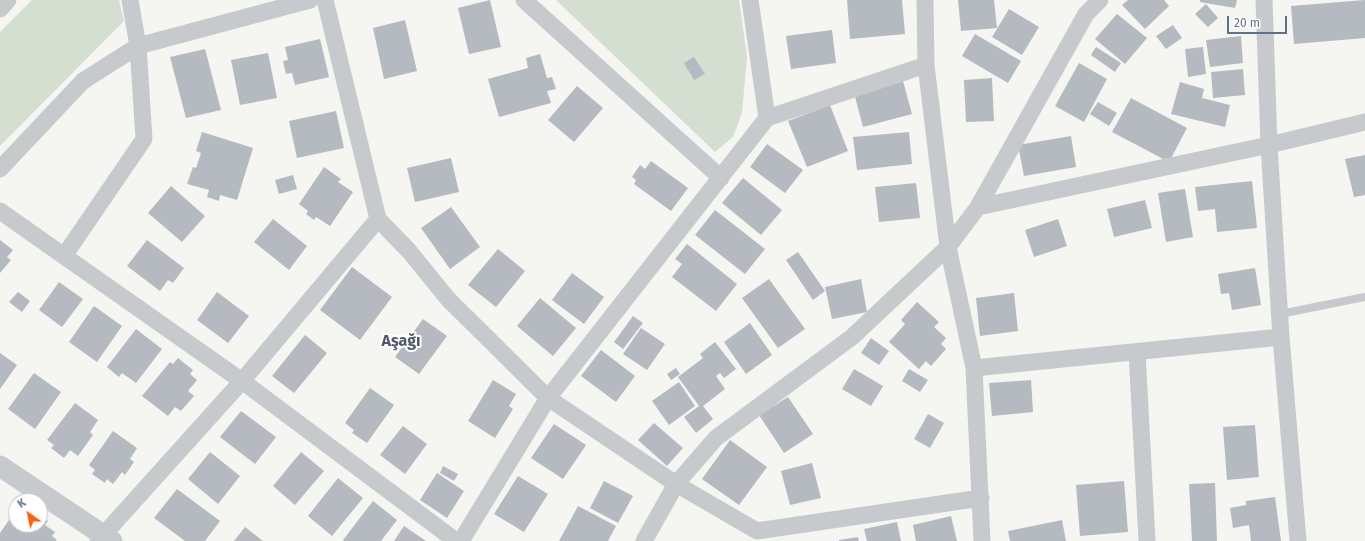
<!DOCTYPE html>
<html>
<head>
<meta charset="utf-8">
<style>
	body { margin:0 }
	#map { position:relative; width:1365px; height:541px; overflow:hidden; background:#f5f5f1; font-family:"Fira Sans",sans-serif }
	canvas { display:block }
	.north { position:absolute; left:8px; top:493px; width:40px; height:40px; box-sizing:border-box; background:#fff; border:1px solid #c0c6ce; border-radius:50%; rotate:327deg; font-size:11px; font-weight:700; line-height:16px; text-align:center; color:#617185 }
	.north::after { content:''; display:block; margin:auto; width:14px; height:18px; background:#f56111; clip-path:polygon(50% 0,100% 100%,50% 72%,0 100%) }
	.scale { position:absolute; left:1227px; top:16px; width:60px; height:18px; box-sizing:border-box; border:2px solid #617185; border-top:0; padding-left:5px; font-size:12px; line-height:14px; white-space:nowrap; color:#617185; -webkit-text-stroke:3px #fff; paint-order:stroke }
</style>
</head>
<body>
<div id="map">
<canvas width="1365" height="541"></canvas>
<div class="north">K</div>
<div class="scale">20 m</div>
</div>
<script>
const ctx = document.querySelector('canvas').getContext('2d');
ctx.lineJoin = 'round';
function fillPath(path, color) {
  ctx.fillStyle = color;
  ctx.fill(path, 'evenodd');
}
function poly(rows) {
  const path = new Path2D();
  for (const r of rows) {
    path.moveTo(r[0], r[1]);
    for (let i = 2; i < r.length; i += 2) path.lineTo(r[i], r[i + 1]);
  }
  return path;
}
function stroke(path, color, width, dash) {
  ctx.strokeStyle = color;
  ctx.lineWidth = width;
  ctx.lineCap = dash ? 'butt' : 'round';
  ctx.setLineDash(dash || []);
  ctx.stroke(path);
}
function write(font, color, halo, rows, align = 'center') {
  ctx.font = font + ' "Fira Sans",sans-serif';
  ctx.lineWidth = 4;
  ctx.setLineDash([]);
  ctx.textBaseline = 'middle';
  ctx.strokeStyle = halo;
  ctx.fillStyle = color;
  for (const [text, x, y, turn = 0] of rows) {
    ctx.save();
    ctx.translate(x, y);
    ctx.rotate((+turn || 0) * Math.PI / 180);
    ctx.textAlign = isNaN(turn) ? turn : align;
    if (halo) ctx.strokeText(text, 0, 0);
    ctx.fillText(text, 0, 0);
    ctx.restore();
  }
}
fillPath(poly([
	[32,0,119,0,124,21,0,146,0,32],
	[556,0,739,0,747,57,742,113,733,137,715,152]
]), '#d4ded1');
fillPath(poly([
	[490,0,501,47,469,54,458,8],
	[847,0,902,0,905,34,850,39],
	[958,0,994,0,997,28,961,31],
	[1128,0,1164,0,1169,6,1145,29,1122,5],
	[1200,0,1237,0,1235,8,1200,2],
	[1365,0,1365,38,1294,44,1291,6],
	[1206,4,1218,18,1208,27,1195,14],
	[1009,9,1039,27,1022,55,992,37],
	[1117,14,1147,38,1125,64,1095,39],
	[405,20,417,71,384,79,373,28],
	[1173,25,1182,38,1166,49,1156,36],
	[832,30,836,63,791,69,786,36],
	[975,34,1021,61,1008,83,962,56],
	[1241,36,1243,63,1210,67,1206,40],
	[320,39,329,77,295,85,292,73,286,74,283,61,288,60,285,47],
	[1096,47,1121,63,1115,72,1091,55],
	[1203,47,1206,74,1188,77,1185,49],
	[205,49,221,110,186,118,170,57],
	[268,53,277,98,240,105,231,60],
	[540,54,547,78,552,77,556,89,547,91,551,103,499,117,488,79,528,68,526,58],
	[694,57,705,74,694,80,684,63],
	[1079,63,1107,79,1084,122,1055,106],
	[1243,69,1245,95,1213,98,1211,72],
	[992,78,994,121,966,122,964,80],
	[903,81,912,114,863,127,854,93],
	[1180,82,1204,89,1202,98,1230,105,1225,127,1171,114],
	[577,86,603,108,574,142,548,120],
	[1131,98,1187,128,1169,162,1112,132],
	[1098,102,1117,113,1109,126,1090,114],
	[830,105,848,151,807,167,788,121],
	[336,111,344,148,297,158,289,121],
	[202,132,253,148,237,200,220,195,219,201,207,197,209,190,187,184,193,167,196,168,201,153,196,151],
	[909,132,912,164,857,170,853,137],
	[1071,136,1076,167,1024,176,1018,145],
	[767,144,803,170,785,193,750,167],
	[1365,155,1365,195,1354,197,1345,159],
	[451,158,459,192,415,202,407,168],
	[651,161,688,188,671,211,634,184,636,180,632,177,640,165,645,169],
	[324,167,341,179,338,182,353,192,330,226,316,217,314,220,306,214,308,211,299,204],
	[293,175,297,189,279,194,275,180],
	[743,178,782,210,761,235,722,203],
	[1252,181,1257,228,1217,232,1215,209,1198,211,1195,187],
	[916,183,920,218,879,222,875,187],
	[171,186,205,216,182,242,148,213],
	[1185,189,1193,237,1166,242,1158,193],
	[1145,200,1152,228,1114,237,1107,209],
	[451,207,480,247,450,269,421,228],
	[715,210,765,249,745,274,695,235],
	[273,219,307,246,289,270,254,242],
	[1058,219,1067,246,1034,257,1025,230],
	[0,240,13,250,7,257,11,260,0,273],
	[147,240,184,268,173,283,168,280,160,291,127,266],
	[687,244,737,284,716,311,672,277,682,264,675,259],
	[498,249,525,271,496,307,468,285],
	[798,252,825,291,813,300,786,260],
	[352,267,392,297,360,340,320,310],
	[1255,268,1261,305,1232,310,1229,293,1221,294,1218,274],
	[572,273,604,297,584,324,552,300],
	[769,279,805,329,778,348,742,298],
	[861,279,867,312,832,319,825,287],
	[59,282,83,299,62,327,39,310],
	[18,292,30,301,22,312,9,302],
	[217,292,249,316,228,343,197,320],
	[1014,293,1018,331,980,336,976,298],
	[540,298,576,328,553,356,517,326],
	[917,302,939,322,934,327,946,338,941,344,946,349,931,366,926,361,919,369,889,342,905,324,901,320],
	[94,306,122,326,97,362,69,342],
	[633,316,643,323,623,349,614,342],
	[423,319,447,336,419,374,395,357],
	[750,323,772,355,746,374,724,342],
	[641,328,665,344,647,370,623,354],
	[136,329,162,349,136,383,122,373,119,377,107,367],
	[305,335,327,353,294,393,272,376],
	[871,338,889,351,879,365,861,353],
	[715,342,736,369,724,378,720,373,716,376,725,389,703,406,713,419,696,433,684,417,699,406,678,377,703,358,700,354],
	[601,350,635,376,616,402,581,376],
	[0,353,17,365,0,389],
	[178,358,193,370,190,374,197,380,188,391,194,396,181,411,175,407,168,416,142,396,170,362,173,364],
	[676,368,680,374,671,380,667,374],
	[854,369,883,386,871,406,842,389],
	[909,369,928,380,920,392,902,381],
	[34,373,61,392,35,429,8,409],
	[493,380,516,394,509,406,513,409,495,438,468,421],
	[1031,380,1033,412,992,416,989,383],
	[679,382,695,406,669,425,652,401],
	[370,388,394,405,367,443,352,433,354,430,345,423],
	[788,397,813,434,784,453,759,415],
	[75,403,98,420,90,432,93,435,78,456,70,450,64,458,51,448,54,445,47,440],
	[241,411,276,437,255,464,220,437],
	[928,414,944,423,930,448,914,439],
	[654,423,683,448,667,466,638,440],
	[554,424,586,445,563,479,531,458],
	[1255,425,1259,477,1227,480,1223,427],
	[403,426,427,444,405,474,380,455],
	[113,431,137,448,130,459,134,462,125,475,122,472,113,484,107,479,105,483,92,474,95,470,89,465],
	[730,440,767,467,739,505,702,479],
	[210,452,240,476,218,504,188,479],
	[301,452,324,471,295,505,273,486],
	[812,463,821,498,790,505,781,471],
	[443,466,458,474,454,481,440,473],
	[437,473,464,491,447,518,420,500],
	[518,476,548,494,524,532,494,514],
	[338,478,363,498,332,536,308,516],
	[604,481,633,496,618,523,590,508],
	[1124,481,1128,532,1080,536,1076,485],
	[1215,483,1217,541,1192,541,1189,484],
	[177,489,220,521,205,541,185,541,154,518],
	[1275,497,1281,541,1251,541,1249,525,1233,528,1230,508,1246,505,1246,501],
	[373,501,397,520,381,541,344,541,343,540],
	[578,506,616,526,608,541,559,541],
	[16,510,16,525,40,525,40,515,48,521,45,525,55,532,52,536,57,540,56,541,0,541,0,533],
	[951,516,957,541,916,541,913,525],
	[1062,520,1066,541,1010,541,1008,531],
	[897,522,901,541,867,541,864,529],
	[404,526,426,541,394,541],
	[245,527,263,541,234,541],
	[858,537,859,541,839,541,839,540]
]), '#b4bac0');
stroke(poly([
	[1280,314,1365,297]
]), '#c7cacd', 8);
stroke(poly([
	[325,0,378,219,409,251,448,299,548,398,676,484,757,531,981,498],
	[524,0,721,178],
	[925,0,926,65,948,247,974,368,982,541],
	[1264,0,1269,145,1281,337,1298,541],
	[0,9,8,0],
	[767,118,926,65],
	[0,169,83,81,138,46,310,0],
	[978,207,1269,145,1365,122],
	[0,211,242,381,456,541],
	[64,256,144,139,138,46,130,0],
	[1137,352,1147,541],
	[974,368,1281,337],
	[98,541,242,381,378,219],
	[461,541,548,398,767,118,750,0],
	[644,541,676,484,716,438,852,337,948,247,978,207,1086,14,1100,0]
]), '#c7cacd', 17);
stroke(poly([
	[0,466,112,541]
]), '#c7cacd', 21);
write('bold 16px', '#505b69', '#fff', [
	["Aşağı",401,342]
]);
</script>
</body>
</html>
